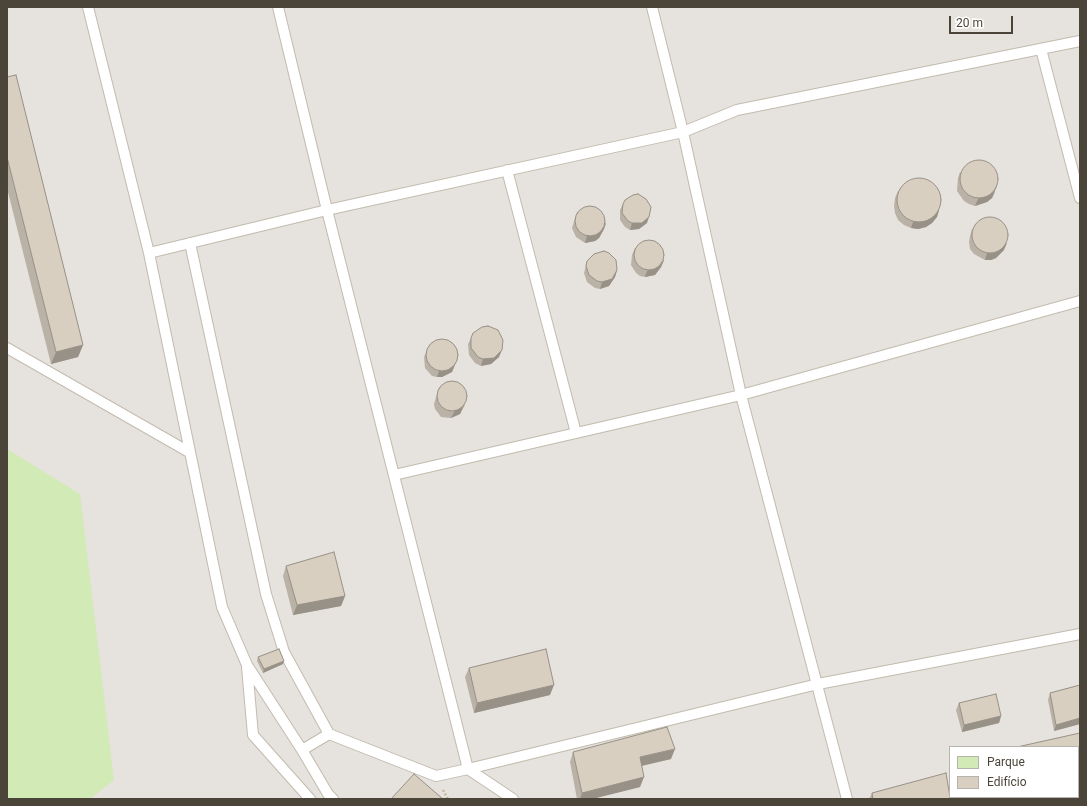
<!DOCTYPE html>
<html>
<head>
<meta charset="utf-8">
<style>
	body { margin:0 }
	#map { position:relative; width:1087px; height:806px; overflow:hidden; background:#f6f3ec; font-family:Roboto,sans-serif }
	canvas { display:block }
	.frame { position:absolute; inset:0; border:8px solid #4b4439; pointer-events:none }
	.legend { position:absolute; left:949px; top:746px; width:130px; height:52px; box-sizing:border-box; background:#fff; border:1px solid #b7b4b0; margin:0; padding:5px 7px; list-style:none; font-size:12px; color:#4b4439 }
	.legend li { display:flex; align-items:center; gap:8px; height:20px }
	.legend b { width:20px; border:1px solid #b7b4b0 }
	.scale { position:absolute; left:949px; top:16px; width:64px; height:18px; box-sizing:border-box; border:2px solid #4b4439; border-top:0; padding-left:5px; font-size:12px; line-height:14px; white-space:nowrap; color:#4b4439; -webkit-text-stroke:3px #fff; paint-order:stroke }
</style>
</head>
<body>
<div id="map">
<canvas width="1087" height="806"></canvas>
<div class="frame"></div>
<ul class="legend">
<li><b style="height:11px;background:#d2eab5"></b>Parque</li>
<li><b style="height:11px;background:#d8cfc1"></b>Edifício</li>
</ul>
<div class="scale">20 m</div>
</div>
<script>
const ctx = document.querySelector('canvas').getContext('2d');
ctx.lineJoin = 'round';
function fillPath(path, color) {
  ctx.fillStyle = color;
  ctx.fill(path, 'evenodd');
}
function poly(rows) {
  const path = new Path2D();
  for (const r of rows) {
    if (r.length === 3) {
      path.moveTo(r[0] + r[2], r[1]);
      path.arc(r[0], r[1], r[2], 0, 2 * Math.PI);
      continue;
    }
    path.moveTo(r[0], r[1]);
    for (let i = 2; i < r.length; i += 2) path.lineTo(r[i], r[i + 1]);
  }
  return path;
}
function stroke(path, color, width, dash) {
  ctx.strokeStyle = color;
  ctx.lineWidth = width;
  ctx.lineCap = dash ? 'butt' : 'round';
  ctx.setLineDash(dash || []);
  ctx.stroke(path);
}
fillPath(poly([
	[7,7,1080,7,1080,799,7,799],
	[950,747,1078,747,1078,797,950,797]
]), '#e6e2dd');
fillPath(poly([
	[7,449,80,494,114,780,90,799,7,799]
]), '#d2eab5');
const lane = poly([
	[88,7,149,253,222,607,247,665,302,750,328,794,333,799],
	[278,7,327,210,468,769,513,799],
	[652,7,683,132,741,395,847,799],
	[1041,49,1080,198],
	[507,170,576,433],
	[190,243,266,594,284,652,329,734,436,776,468,769,818,684,1080,634],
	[149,253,327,210,683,132,737,110,1080,41],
	[7,348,189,452],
	[394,475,741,395,1080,301],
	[247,667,253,735,310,799],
	[302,750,329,734]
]);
stroke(lane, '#c2bbae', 12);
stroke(poly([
	[443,790,448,799]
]), '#c4b79f', 2.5, [2, 2]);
stroke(lane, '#fff', 10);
fillPath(poly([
	[7,77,83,345,78,357,51,364,7,188],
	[960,172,995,192,992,198,987,202,975,206,969,204,964,201,957,191,958,178],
	[898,191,939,210,937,217,932,223,926,227,918,229,911,228,904,225,898,220,895,213,894,206,895,198],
	[623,204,647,223,639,229,630,230,625,227,620,220,620,210],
	[577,212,606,223,604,229,599,238,595,241,585,243,576,237,572,228],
	[972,229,1004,250,996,258,991,260,985,260,974,254,970,249,969,242,970,236],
	[635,248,664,260,661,267,655,275,645,277,640,276,636,273,631,265,632,255],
	[587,261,617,270,615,277,609,286,600,289,595,288,587,282,584,273],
	[471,338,499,357,491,364,481,366,475,363,469,355,468,344],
	[427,350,456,363,452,372,442,377,437,377,432,376,425,368,424,357],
	[439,387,465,405,460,414,451,418,441,417,435,409,434,404],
	[286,566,345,596,341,606,293,615,283,576],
	[258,657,283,664,263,673,257,661],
	[469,668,550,695,474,713,465,677],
	[1080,685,1080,724,1054,731,1048,700,1050,693],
	[959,703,1001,716,999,723,962,732,956,710],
	[573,752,671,759,642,766,640,787,592,799,577,799,570,762],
	[872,793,951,799,869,799]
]), '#bab2a6');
fillPath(poly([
	[997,186,992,198,987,202,975,206,978,199],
	[939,210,937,217,932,223,926,227,918,229,911,228,913,222],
	[649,217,647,223,639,229,630,230,632,223],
	[606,223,604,229,599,238,595,241,585,243,587,236],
	[1007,243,1004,250,996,258,991,260,985,260,987,253],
	[664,260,661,267,655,275,645,277,647,271],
	[617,270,615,277,609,286,600,289,602,282],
	[83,345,78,357,51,364,56,352],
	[502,350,499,357,491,364,481,366,483,359],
	[458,356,452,372,442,377,437,377,439,371],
	[467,398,460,414,451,418,454,412],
	[345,596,341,606,293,615,297,605],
	[284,661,283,664,263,673,264,669],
	[554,685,550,695,474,713,477,703],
	[1001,716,999,723,962,732,964,725],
	[1080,718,1080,724,1054,731,1056,725],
	[675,749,671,759,636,767,640,757],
	[1080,768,1080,777,1078,778,1078,769],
	[644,777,640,787,592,799,580,799,582,793]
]), '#979187');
const building = poly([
	[16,75,83,345,56,352,7,157,7,77,16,75],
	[979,179,19],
	[919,200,22],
	[638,194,646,199,651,207,649,217,642,223,632,223,628,221,622,213,623,204,625,200,633,195,638,194],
	[590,221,15],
	[990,235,18],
	[649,255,15],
	[604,251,609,253,616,260,617,270,612,279,602,282,597,281,589,275,586,266,587,261,594,254,604,251],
	[488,326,498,330,503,340,502,350,494,358,483,359,478,357,471,348,471,338,473,333,482,327,488,326],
	[442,355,16],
	[452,396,15],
	[334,552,345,596,297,605,286,566,334,552],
	[279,649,284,661,264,669,258,657,279,649],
	[546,649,554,685,477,703,469,668,546,649],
	[1080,685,1080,718,1056,725,1050,693,1080,685],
	[996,694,1001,716,964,725,959,703,996,694],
	[667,727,675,749,640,757,644,777,582,793,573,752,667,727],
	[1080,733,1080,768,1078,769,1078,747,1017,747,1080,733],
	[946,773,950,797,951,799,873,799,872,793,946,773],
	[414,774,443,799,391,799,414,774]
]);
fillPath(building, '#d8cfc1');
stroke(building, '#979187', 1);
</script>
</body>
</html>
